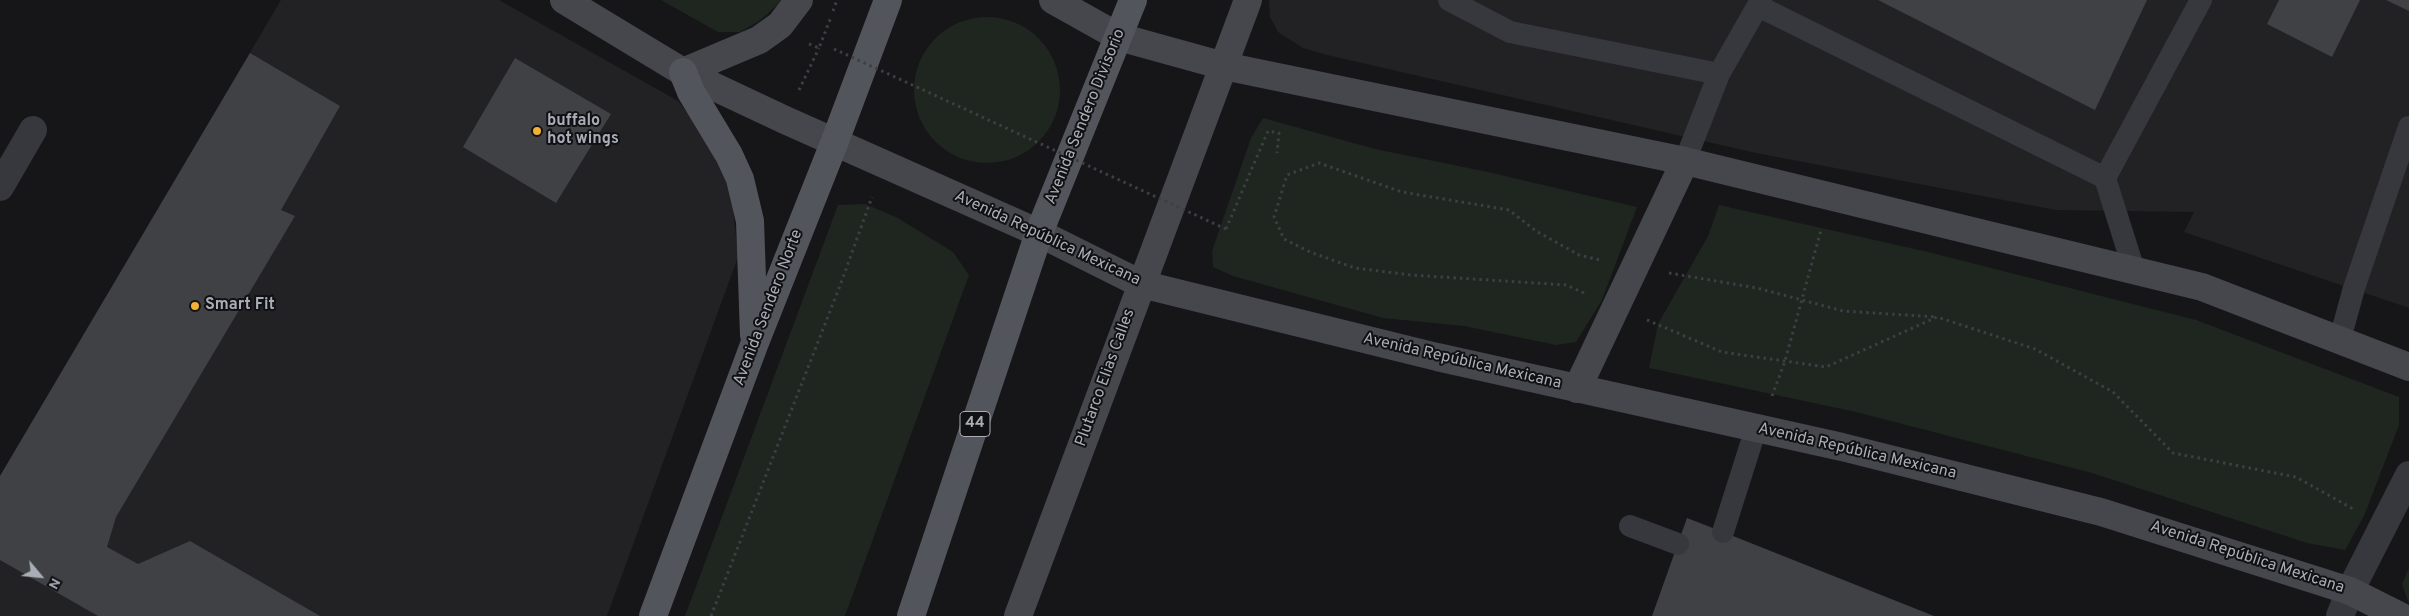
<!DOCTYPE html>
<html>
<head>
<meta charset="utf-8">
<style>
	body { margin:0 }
	#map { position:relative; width:2409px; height:616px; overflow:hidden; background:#161618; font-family:Overpass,sans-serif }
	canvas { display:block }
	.north { position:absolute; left:15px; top:551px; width:50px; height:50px; -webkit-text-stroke:4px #111113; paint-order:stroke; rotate:118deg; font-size:14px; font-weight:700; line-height:20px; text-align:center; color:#a8adb8 }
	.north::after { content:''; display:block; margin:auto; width:18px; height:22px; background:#a8adb8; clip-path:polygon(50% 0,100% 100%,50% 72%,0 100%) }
</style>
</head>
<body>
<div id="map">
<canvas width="2409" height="616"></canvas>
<div class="north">N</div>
</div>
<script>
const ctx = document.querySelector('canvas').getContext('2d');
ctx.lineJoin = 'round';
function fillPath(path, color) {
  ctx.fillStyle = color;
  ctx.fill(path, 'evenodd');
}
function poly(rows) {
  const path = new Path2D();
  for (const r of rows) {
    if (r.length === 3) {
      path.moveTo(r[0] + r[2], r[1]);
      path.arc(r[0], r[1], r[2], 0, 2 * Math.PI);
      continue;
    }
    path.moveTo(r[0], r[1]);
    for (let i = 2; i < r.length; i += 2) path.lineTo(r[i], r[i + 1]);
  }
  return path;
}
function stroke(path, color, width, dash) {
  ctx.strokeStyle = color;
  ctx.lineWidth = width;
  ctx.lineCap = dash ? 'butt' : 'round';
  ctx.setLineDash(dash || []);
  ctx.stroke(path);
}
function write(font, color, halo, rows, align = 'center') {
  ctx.font = font + ' Overpass,sans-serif';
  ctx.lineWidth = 4;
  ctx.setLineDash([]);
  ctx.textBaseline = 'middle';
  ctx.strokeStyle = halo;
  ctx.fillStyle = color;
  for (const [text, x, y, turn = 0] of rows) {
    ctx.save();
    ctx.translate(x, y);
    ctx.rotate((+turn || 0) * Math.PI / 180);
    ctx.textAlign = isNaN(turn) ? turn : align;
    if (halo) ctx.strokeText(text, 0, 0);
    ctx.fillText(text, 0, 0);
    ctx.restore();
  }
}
fillPath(poly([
	[281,0,499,0,678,101,705,135,732,196,738,257,607,616,0,616,0,476],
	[1269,0,2409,0,2409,308,2184,232,2194,212,2056,210,1756,153,1327,55,1303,48,1278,32,1270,17]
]), '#222225');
fillPath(poly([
	[661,0,783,0,759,21,740,32,718,32],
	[987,90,73],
	[1263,118,1375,149,1488,172,1637,207,1602,300,1576,342,1556,345,1464,326,1383,318,1233,276,1213,267,1212,251,1251,138],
	[865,204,896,217,953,252,969,275,845,616,685,616,838,205],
	[1719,205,1928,252,2196,320,2399,397,2399,425,2364,516,2345,550,2307,543,2092,473,1856,412,1649,368,1658,324,1708,236],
	[2409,568,2409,604,2402,584]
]), '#1e261f');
fillPath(poly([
	[1878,0,2147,0,2095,110],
	[2279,0,2360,0,2332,57,2267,24],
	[2386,0,2409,0,2409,11],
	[250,53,340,106,281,210,295,216,116,517,107,547,138,564,190,541,320,616,98,616,0,560,0,476],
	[515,58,611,114,556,203,463,147],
	[1687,518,1723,532,1934,616,1652,616]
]), '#404145');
stroke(poly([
	[833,11,837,0],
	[809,44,819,48,831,17],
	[799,90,819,48],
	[1226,229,1268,131,1279,133,1277,153],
	[1669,273,1757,288,1843,311,1937,317],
	[1584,293,1566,285,1411,275,1355,268,1310,252,1284,239,1274,217,1287,175,1319,163,1402,192,1509,210,1536,231,1579,255,1600,260],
	[1647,320,1722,352,1826,367,1937,317,2035,349,2113,392,2173,453,2296,477,2355,510],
	[1772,396,1785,361,1821,230],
	[711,616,841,283,872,197]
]), '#3d3f44', 3, [2.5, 4]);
stroke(poly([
	[1449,0,1510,32,1719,74],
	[1758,6,2105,178,2134,270],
	[1685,161,1719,74,1761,0],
	[2105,178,2201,0],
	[2340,339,2354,288,2409,127],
	[1630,526,1678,544],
	[1723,532,1756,428]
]), '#37383d', 22);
stroke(poly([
	[0,187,33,130],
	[2340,616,2350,591,2409,475]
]), '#37383d', 28);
stroke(poly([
	[564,0,683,72,785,120,1039,233,1141,284,1437,357,1842,447,2101,512,2350,591,2400,616],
	[1053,0,1119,37,1224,66,1685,161,2202,287,2409,367],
	[683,72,759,40,780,25,799,0],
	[1577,389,1685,161],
	[1018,616,1248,0]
]), '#45474d', 28);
stroke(poly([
	[683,72,691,92,729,155,740,179,750,221,754,335],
	[653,616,754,345,835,141,888,0],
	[911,616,1039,233,1133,0]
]), '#53555c', 28);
stroke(poly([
	[834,49,1226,229]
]), '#3d3f44', 3, [2.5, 4]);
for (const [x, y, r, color] of [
	[537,131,5,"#f2b134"],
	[195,306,5,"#f2b134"]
]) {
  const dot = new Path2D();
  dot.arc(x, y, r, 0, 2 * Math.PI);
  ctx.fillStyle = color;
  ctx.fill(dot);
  stroke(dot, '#111113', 2);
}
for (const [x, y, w] of [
	[975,424,30]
]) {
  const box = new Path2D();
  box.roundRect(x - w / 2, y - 12.5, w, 25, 4);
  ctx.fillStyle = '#111113';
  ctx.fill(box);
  stroke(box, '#a8adb8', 1);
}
write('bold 15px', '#a8adb8', null, [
	["44",975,424]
]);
write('16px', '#a8adb8', '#111113', [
	["Avenida Sendero Divisorio",1086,117,-68],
	["Avenida República Mexicana",1047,239,25],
	["Avenida Sendero Norte",769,308,-69],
	["Avenida República Mexicana",1462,362,13],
	["Plutarco Elias Calles",1106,378,-70],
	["Avenida República Mexicana",1857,452,13],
	["Avenida República Mexicana",2247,558,18]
]);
write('bold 16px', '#a8adb8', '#111113', [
	["buffalo",547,122],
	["hot wings",547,140],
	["Smart Fit",205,306]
], 'left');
</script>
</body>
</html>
